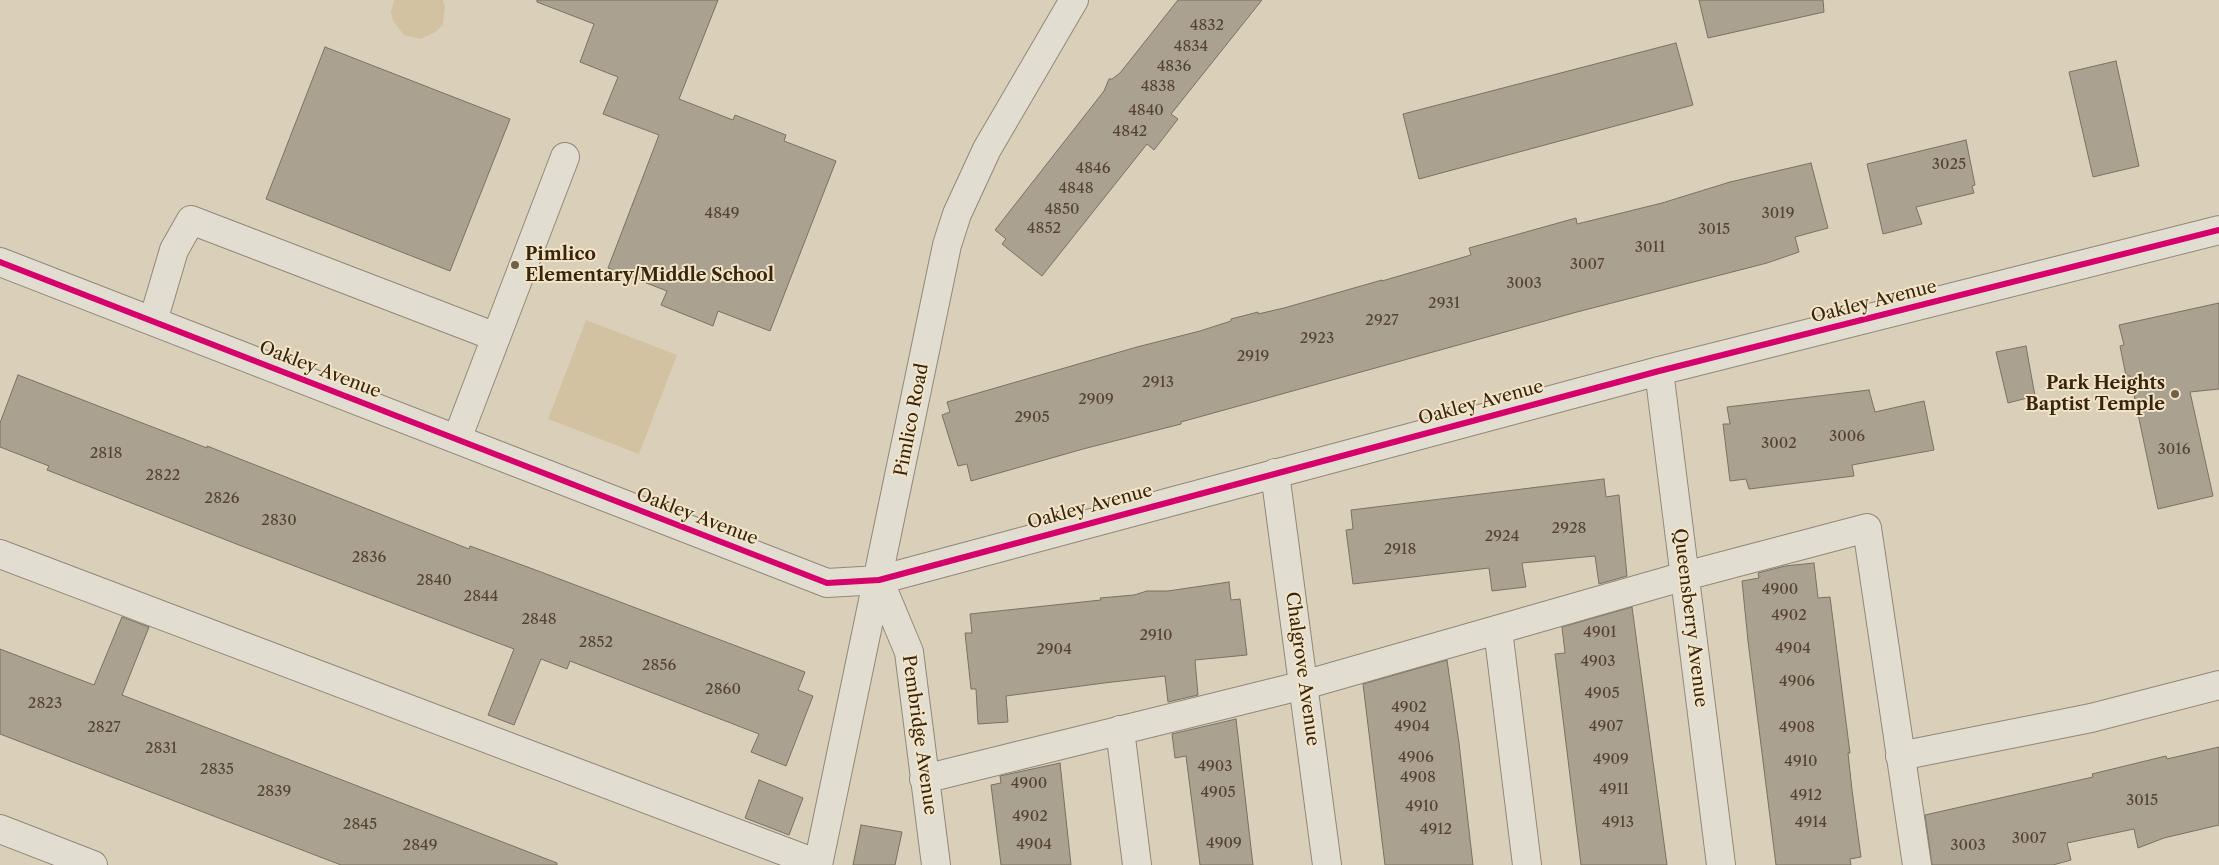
<!DOCTYPE html>
<html>
<head>
<meta charset="utf-8">
<style>
	body { margin:0 }
	canvas { display:block; background:#dacfb8 }
</style>
</head>
<body>
<canvas width="2219" height="865"></canvas>
<script>
const ctx = document.querySelector('canvas').getContext('2d');
ctx.lineJoin = 'round';
function fillPath(path, color) {
  ctx.fillStyle = color;
  ctx.fill(path, 'evenodd');
}
function poly(rows) {
  const path = new Path2D();
  for (const r of rows) {
    path.moveTo(r[0], r[1]);
    for (let i = 2; i < r.length; i += 2) path.lineTo(r[i], r[i + 1]);
  }
  return path;
}
function stroke(path, color, width, dash) {
  ctx.strokeStyle = color;
  ctx.lineWidth = width;
  ctx.lineCap = dash ? 'butt' : 'round';
  ctx.setLineDash(dash || []);
  ctx.stroke(path);
}
function write(font, color, halo, rows, align = 'center') {
  ctx.font = font + ' "Libre Caslon Text",serif';
  ctx.lineWidth = 4;
  ctx.setLineDash([]);
  ctx.textBaseline = 'middle';
  ctx.strokeStyle = halo;
  ctx.fillStyle = color;
  for (const [text, x, y, turn = 0] of rows) {
    ctx.save();
    ctx.translate(x, y);
    ctx.rotate((+turn || 0) * Math.PI / 180);
    ctx.textAlign = isNaN(turn) ? turn : align;
    if (halo) ctx.strokeText(text, 0, 0);
    ctx.fillText(text, 0, 0);
    ctx.restore();
  }
}
fillPath(poly([
	[394,0,443,0,445,7,443,24,437,31,421,39,404,35,393,21,391,12],
	[586,320,677,355,639,454,548,419]
]), '#d2c2a1');
const building = poly([
	[537,0,718,0,679,99,733,120,735,115,786,135,784,141,836,161,770,331,718,311,713,326,661,305,667,291,608,268,659,135,603,114,618,77,580,62,594,24,537,2,537,0],
	[1178,0,1262,0,1171,114,1178,119,1154,150,1147,144,1042,276,1002,244,1006,239,995,230,1104,91,1109,79,1112,79,1120,73,1178,0],
	[1699,0,1823,0,1824,12,1708,38,1699,0],
	[1676,43,1693,105,1419,179,1403,114,1676,43],
	[325,47,510,119,450,271,266,199,325,47],
	[2116,61,2139,166,2093,177,2069,72,2116,61],
	[1966,140,1975,185,1972,186,1974,193,1916,207,1922,224,1883,234,1867,164,1966,140],
	[1811,163,1828,228,1795,237,1799,252,1767,263,1577,312,1181,422,1181,424,1083,449,971,481,967,464,958,466,942,415,950,412,947,402,1137,347,1200,331,1231,321,1231,319,1258,312,1258,314,1284,308,1382,280,1382,281,1471,255,1469,248,1576,218,1577,224,1662,203,1730,182,1811,163],
	[2219,303,2219,389,2190,392,2213,496,2158,509,2130,376,2126,376,2120,346,2124,345,2119,325,2219,303],
	[2026,346,2035,396,2008,403,1996,352,2026,346],
	[18,375,207,448,207,446,469,549,470,546,541,572,805,672,798,690,813,696,786,766,751,752,759,734,570,661,567,669,541,659,514,725,488,715,514,649,239,545,47,470,49,466,0,447,0,423,18,375],
	[1869,390,1875,412,1924,401,1934,450,1852,465,1854,476,1749,489,1746,479,1730,481,1723,424,1730,424,1727,407,1869,390],
	[1604,479,1606,497,1619,495,1627,576,1599,584,1595,556,1522,563,1526,587,1492,591,1489,568,1353,584,1346,530,1353,529,1351,510,1604,479],
	[1814,563,1818,598,1830,597,1850,753,1848,753,1852,790,1861,857,1850,859,1851,865,1776,865,1748,641,1742,581,1759,578,1758,573,1785,566,1814,563],
	[1229,582,1231,600,1240,599,1247,655,1195,660,1198,695,1168,702,1165,676,1104,683,1006,696,1008,722,978,724,976,689,971,689,965,633,972,633,970,614,1101,600,1100,598,1134,595,1147,591,1168,591,1229,582],
	[1632,607,1667,865,1581,865,1555,654,1565,653,1562,627,1632,607],
	[122,617,149,627,122,695,557,863,557,865,341,865,0,734,0,649,94,685,122,617],
	[1447,660,1459,743,1473,865,1385,865,1363,684,1447,660],
	[1236,719,1253,865,1200,865,1186,756,1175,758,1172,734,1236,719],
	[2219,747,2219,825,2164,838,2138,848,2134,829,2067,843,2071,860,2053,865,1932,865,1925,815,2093,777,2092,774,2166,756,2167,759,2219,747],
	[1060,763,1071,865,1001,865,991,785,1001,783,1000,776,1060,763],
	[759,780,803,798,789,835,745,818,759,780],
	[861,825,902,832,895,865,853,865,861,825]
]);
fillPath(building, '#aaa190');
stroke(building, '#7a7162', 1);
const minor = poly([
	[0,262,827,583,879,580,1659,371,2219,230],
	[153,321,174,250,191,220,496,337],
	[1659,371,1721,865],
	[457,439,565,157],
	[1275,473,1327,865],
	[0,554,818,864],
	[879,580,909,652,936,865],
	[1498,630,1527,865],
	[1120,730,1137,865],
	[1900,756,2091,718,2219,685],
	[924,779,1304,685,1685,576,1867,528,1917,865],
	[0,829,93,865],
	[818,865,947,245,957,214,987,149,1074,0]
]);
stroke(minor, '#918879', 30);
stroke(minor, '#e2ddd1', 28);
stroke(poly([
	[0,262,827,583,879,580,1659,371,2219,230]
]), '#d6006c', 6);
for (const [x, y, r, color] of [
	[515,265,5,"#71604a"],
	[2175,394,5,"#71604a"]
]) {
  const dot = new Path2D();
  dot.arc(x, y, r, 0, 2 * Math.PI);
  ctx.fillStyle = color;
  ctx.fill(dot);
  stroke(dot, '#f1e4c7', 2);
}
write('15px', '#54432f', null, [
	["4832",1207,26],
	["4834",1191,47],
	["4836",1174,67],
	["4838",1158,87],
	["4840",1146,111],
	["4842",1130,132],
	["3025",1949,165],
	["4846",1093,169],
	["4848",1076,189],
	["4850",1062,210],
	["4849",722,214],
	["3019",1778,214],
	["4852",1044,229],
	["3015",1714,230],
	["3011",1650,248],
	["3007",1587,265],
	["3003",1524,284],
	["2931",1444,304],
	["2927",1382,321],
	["2923",1317,339],
	["2919",1253,357],
	["2913",1158,383],
	["2909",1096,400],
	["2905",1032,418],
	["3006",1847,437],
	["3002",1779,444],
	["3016",2174,450],
	["2818",106,454],
	["2822",163,476],
	["2826",222,499],
	["2830",279,521],
	["2928",1569,529],
	["2924",1502,537],
	["2918",1400,550],
	["2836",369,558],
	["2840",434,581],
	["4900",1780,590],
	["2844",481,597],
	["4902",1789,616],
	["2848",539,620],
	["4901",1600,633],
	["2910",1156,636],
	["2852",596,643],
	["4904",1793,649],
	["2904",1054,650],
	["4903",1598,662],
	["2856",659,666],
	["4906",1797,682],
	["2860",723,690],
	["4905",1602,694],
	["2823",45,704],
	["4902",1409,708],
	["4904",1412,727],
	["4907",1606,727],
	["2827",104,728],
	["4908",1797,728],
	["2831",161,749],
	["4906",1416,758],
	["4909",1611,760],
	["4910",1801,762],
	["4903",1215,767],
	["2835",217,770],
	["4908",1418,778],
	["4900",1029,784],
	["4911",1614,790],
	["2839",274,792],
	["4905",1218,793],
	["4912",1806,796],
	["3015",2142,801],
	["4910",1422,807],
	["4902",1030,817],
	["4913",1618,823],
	["4914",1811,823],
	["2845",360,825],
	["4912",1436,830],
	["3007",2029,839],
	["4909",1224,844],
	["4904",1034,845],
	["2849",420,846],
	["3003",1968,846]
]);
write('bold 18px', '#38240f', '#f1e4c7', [
	["Pimlico",525,255],
	["Elementary/Middle School",525,276],
	["Park Heights",2165,384,"right"],
	["Baptist Temple",2165,405,"right"]
], 'left');
write('18px', '#38240f', '#f1e4c7', [
	["Oakley Avenue",1874,302,-14],
	["Oakley Avenue",320,370,21],
	["Oakley Avenue",1481,403,-15],
	["Pimlico Road",912,420,-79],
	["Oakley Avenue",1090,507,-15],
	["Oakley Avenue",697,517,21],
	["Queensberry Avenue",1690,618,83],
	["Chalgrove Avenue",1302,669,82],
	["Pembridge Avenue",919,735,82]
]);
</script>
</body>
</html>
